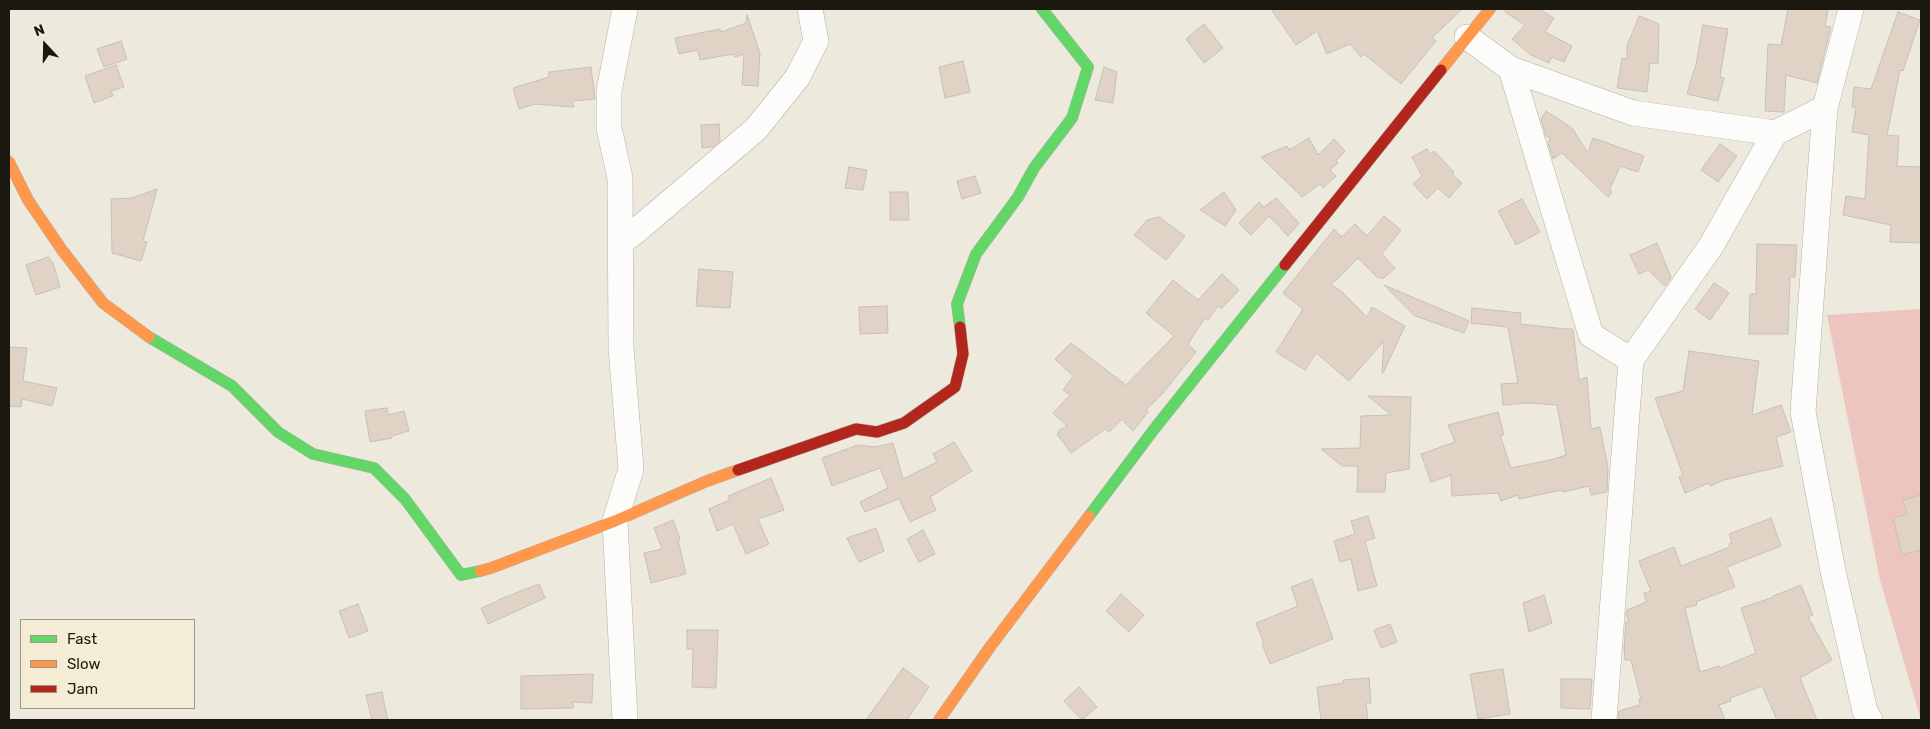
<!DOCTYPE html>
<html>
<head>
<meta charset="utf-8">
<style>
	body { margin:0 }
	#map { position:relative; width:1930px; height:729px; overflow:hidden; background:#eee9dd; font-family:Rubik,sans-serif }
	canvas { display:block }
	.frame { position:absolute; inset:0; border:10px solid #1b1810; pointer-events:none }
	.legend { position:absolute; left:20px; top:619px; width:175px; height:90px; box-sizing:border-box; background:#f5ecd6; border:1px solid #9e9787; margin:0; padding:6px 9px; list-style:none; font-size:15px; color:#1b1810 }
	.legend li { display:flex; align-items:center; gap:10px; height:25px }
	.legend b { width:25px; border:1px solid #9e9787 }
	.north { position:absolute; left:20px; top:20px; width:50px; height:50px; -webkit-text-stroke:4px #f5ecd6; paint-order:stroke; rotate:339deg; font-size:14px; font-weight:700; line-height:20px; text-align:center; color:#1b1810 }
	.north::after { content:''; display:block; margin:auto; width:18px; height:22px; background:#1b1810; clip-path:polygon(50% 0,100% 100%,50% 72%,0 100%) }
</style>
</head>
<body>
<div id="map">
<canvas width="1930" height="729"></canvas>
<div class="frame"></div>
<ul class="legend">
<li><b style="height:6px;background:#63d668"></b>Fast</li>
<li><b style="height:6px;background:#ff974d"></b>Slow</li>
<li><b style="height:6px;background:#b3261e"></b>Jam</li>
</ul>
<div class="north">N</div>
</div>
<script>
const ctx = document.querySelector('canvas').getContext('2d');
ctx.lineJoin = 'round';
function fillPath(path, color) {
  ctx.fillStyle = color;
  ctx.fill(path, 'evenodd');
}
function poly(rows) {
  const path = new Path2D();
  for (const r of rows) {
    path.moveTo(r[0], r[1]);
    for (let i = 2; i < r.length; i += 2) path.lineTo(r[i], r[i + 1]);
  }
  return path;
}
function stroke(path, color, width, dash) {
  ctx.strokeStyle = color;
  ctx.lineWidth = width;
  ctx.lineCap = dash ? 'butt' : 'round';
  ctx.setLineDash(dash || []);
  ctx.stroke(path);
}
fillPath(poly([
	[1921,309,1921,720,1880,580,1827,315]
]), '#edc5be');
const building = poly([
	[1271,9,1462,9,1432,38,1436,41,1401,84,1364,54,1361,57,1350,44,1327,54,1317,31,1296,45,1271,9],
	[1505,9,1539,9,1554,18,1545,32,1572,46,1564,62,1552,57,1549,63,1531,55,1512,39,1525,25,1505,12,1505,9],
	[1788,9,1828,9,1825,26,1831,27,1817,83,1786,75,1784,112,1765,111,1768,44,1781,45,1788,9],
	[1898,12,1920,20,1903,71,1900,70,1887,135,1899,136,1897,166,1921,167,1921,243,1890,242,1891,225,1843,215,1846,196,1865,199,1869,135,1852,132,1856,107,1852,107,1854,87,1871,89,1898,12],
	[747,15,760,53,758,86,742,85,744,54,735,57,733,54,700,60,698,50,679,54,675,38,720,29,721,32,746,23,747,15],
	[1639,16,1659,24,1658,64,1650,63,1647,92,1617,88,1622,58,1627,59,1627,46,1639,16],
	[1204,24,1223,48,1204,63,1186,39,1204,24],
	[1703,25,1728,29,1720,77,1724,78,1718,101,1687,94,1694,70,1695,70,1703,25],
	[121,41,127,59,104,67,97,49,121,41],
	[963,61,970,92,945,98,939,67,963,61],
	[116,65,124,87,111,91,113,96,94,103,85,76,116,65],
	[591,67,595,99,572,101,574,107,535,104,519,109,513,88,549,77,549,72,591,67],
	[1104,67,1117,72,1113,103,1095,100,1104,67],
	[1546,111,1572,128,1588,153,1593,138,1644,156,1638,172,1620,166,1610,189,1612,193,1608,197,1562,153,1553,159,1548,142,1551,139,1546,136,1541,119,1546,111],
	[719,124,720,141,713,147,702,148,701,125,719,124],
	[1309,138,1318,155,1334,139,1345,151,1336,161,1338,163,1330,170,1336,176,1323,188,1320,184,1302,197,1261,157,1287,146,1289,150,1309,138],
	[1720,144,1737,156,1718,182,1701,170,1720,144],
	[1427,149,1430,154,1434,151,1454,172,1452,174,1462,183,1449,198,1438,188,1427,199,1413,184,1422,176,1412,157,1427,149],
	[849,167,867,170,863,190,845,188,849,167],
	[975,176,981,193,962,199,957,181,975,176],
	[157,189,143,241,147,242,141,261,112,253,111,199,132,198,157,189],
	[890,192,908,192,909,220,890,220,890,192],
	[1224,192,1236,210,1225,226,1200,210,1224,192],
	[1276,198,1299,223,1288,236,1269,216,1251,235,1239,223,1259,202,1264,207,1276,198],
	[1522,199,1540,232,1516,245,1498,211,1522,199],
	[1384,216,1401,230,1382,254,1395,268,1384,278,1378,278,1358,258,1331,285,1341,291,1367,317,1372,307,1405,326,1383,373,1382,373,1384,341,1349,381,1316,353,1305,370,1276,352,1303,309,1283,293,1334,229,1342,237,1355,224,1367,236,1384,216],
	[1159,217,1185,236,1166,260,1134,235,1147,220,1159,217],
	[1657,243,1671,277,1665,286,1648,270,1639,274,1630,255,1657,243],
	[1757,244,1797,245,1795,277,1790,277,1788,334,1749,334,1750,294,1756,294,1757,244],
	[48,257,53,263,60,287,36,295,26,265,48,257],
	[699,269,733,272,730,308,696,306,699,269],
	[1222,274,1239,290,1221,309,1218,306,1208,320,1205,318,1188,344,1196,352,1162,394,1146,410,1148,412,1133,431,1122,419,1109,432,1105,429,1071,453,1057,434,1059,433,1058,431,1067,426,1053,413,1070,395,1063,390,1073,376,1055,359,1071,343,1126,385,1174,336,1146,313,1173,280,1198,300,1222,274],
	[1714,283,1729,293,1710,320,1695,309,1714,283],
	[1384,285,1469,321,1464,333,1415,316,1384,285],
	[887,306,888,333,860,334,859,307,887,306],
	[1472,308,1521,313,1520,324,1566,329,1573,329,1579,380,1587,377,1591,429,1600,427,1608,468,1607,492,1591,495,1589,486,1563,492,1562,490,1519,499,1518,495,1501,501,1498,493,1452,496,1451,475,1431,482,1421,454,1455,442,1448,425,1498,412,1504,435,1500,435,1511,468,1554,459,1566,455,1557,405,1528,403,1503,405,1501,384,1518,383,1508,327,1471,323,1472,308],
	[9,347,27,348,23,381,57,388,52,406,22,399,21,407,9,406,9,347],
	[1689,351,1759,361,1752,415,1781,405,1791,432,1776,437,1783,466,1724,480,1710,486,1709,483,1685,493,1679,477,1683,475,1655,398,1683,391,1689,351],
	[1368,396,1411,397,1409,469,1386,473,1385,492,1357,492,1358,466,1342,466,1321,449,1360,448,1361,416,1391,415,1368,396],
	[387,408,388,415,404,411,409,431,392,436,392,438,370,442,365,411,387,408],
	[954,442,972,471,930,497,936,510,910,522,899,499,865,512,860,502,888,488,880,468,832,486,822,458,858,445,875,447,893,443,903,479,937,462,933,454,954,442],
	[771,478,784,510,758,519,769,544,746,554,733,524,717,531,709,509,730,500,728,496,771,478],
	[1921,495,1921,550,1902,555,1893,518,1907,514,1903,500,1921,495],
	[1368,516,1375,538,1365,541,1377,586,1358,591,1351,559,1340,562,1334,541,1355,534,1351,521,1368,516],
	[1771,518,1781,546,1727,567,1735,587,1696,602,1697,605,1685,608,1700,672,1719,666,1720,668,1756,653,1741,608,1774,597,1773,596,1801,585,1813,615,1808,617,1832,660,1800,678,1817,720,1777,720,1762,686,1730,698,1731,701,1719,705,1725,720,1618,720,1619,711,1640,705,1639,699,1641,699,1631,660,1625,660,1624,648,1626,622,1629,621,1626,615,1627,610,1646,602,1644,593,1651,591,1639,561,1674,547,1681,566,1730,547,1729,544,1732,543,1729,534,1771,518],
	[673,520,680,539,678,540,686,574,651,583,644,553,662,549,654,528,673,520],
	[876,528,884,551,859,562,847,538,876,528],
	[923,530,935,554,919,562,907,539,923,530],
	[1312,579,1333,639,1270,664,1262,644,1264,643,1256,623,1298,606,1291,587,1312,579],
	[539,584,545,598,488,624,481,608,498,601,498,600,539,584],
	[1121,594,1144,615,1129,632,1106,611,1121,594],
	[1544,595,1552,623,1529,632,1523,603,1544,595],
	[358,604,368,631,349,638,339,611,358,604],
	[1390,624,1397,642,1381,648,1374,630,1390,624],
	[687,630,718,630,716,688,692,687,693,649,687,649,687,630],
	[903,668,929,687,907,720,866,720,903,668],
	[1503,669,1510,714,1478,719,1470,674,1503,669],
	[593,674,592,703,573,702,573,708,521,709,521,676,593,674],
	[1369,678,1371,703,1366,703,1368,720,1321,720,1317,687,1344,683,1343,680,1369,678],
	[1561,679,1592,679,1590,709,1561,708,1561,679],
	[1079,687,1097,707,1082,720,1064,701,1079,687],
	[382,692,388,720,372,720,366,695,382,692]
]);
fillPath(building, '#e0d2c5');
stroke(building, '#c6c0b8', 1);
const street = poly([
	[625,9,609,91,609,128,620,178,621,348,631,469,615,521,625,720],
	[1851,9,1825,108,1803,412,1833,571,1865,711,1870,720],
	[1467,37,1511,69,1633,113,1775,133],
	[1511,69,1591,335,1631,360],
	[620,243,636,231,756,129,797,78,816,41,810,9],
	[1604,720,1631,360,1711,246,1775,133,1825,108]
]);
const fast = poly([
	[960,327,957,304,976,254,1018,197,1034,168,1072,118,1088,67,1042,9],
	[149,337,232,386,278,432,313,454,374,468,405,499,461,575,480,571],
	[1089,516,1155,428,1285,265]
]);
const slow = poly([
	[1441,70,1490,9],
	[9,162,28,200,62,250,103,303,149,337],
	[480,571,491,568,615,521,707,481,738,470],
	[939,720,990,647,1089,516]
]);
const jam = poly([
	[1285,265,1441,70],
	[738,470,856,429,877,432,904,423,955,387,963,354,960,327]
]);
stroke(street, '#b5b1a8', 26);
stroke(fast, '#b5b1a8', 12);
stroke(slow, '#b5b1a8', 12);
stroke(jam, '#b5b1a8', 12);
stroke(street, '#fcfcfa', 25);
stroke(fast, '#63d668', 11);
stroke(slow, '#ff974d', 11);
stroke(jam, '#b3261e', 11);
</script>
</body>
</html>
